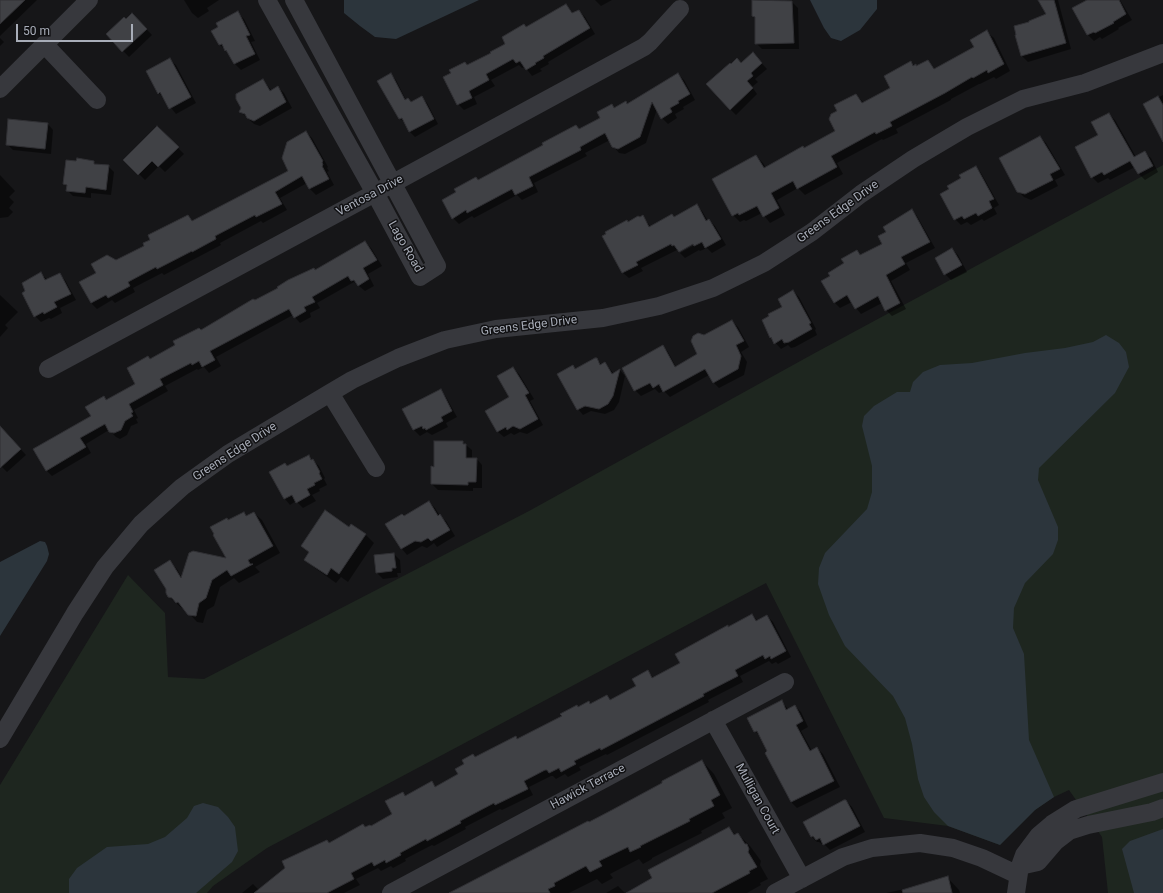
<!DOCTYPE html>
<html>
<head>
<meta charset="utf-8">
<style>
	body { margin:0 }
	#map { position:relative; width:1163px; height:893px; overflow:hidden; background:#161618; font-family:Roboto,sans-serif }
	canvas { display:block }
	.scale { position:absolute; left:16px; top:24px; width:117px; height:18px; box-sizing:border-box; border:2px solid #a8adb8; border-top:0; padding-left:5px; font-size:12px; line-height:14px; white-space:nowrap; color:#a8adb8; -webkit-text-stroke:3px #111113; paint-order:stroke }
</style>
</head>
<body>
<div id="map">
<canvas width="1163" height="893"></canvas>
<div class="scale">50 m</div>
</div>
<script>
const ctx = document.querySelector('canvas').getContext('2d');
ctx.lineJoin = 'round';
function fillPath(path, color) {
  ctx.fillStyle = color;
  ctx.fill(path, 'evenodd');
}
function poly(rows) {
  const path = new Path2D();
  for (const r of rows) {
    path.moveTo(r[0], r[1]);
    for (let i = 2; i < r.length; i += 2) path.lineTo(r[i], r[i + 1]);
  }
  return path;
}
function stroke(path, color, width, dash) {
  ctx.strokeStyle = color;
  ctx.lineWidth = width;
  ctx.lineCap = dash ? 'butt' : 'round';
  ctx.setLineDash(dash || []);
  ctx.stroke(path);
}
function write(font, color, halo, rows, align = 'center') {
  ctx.font = font + ' Roboto,sans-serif';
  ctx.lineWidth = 3;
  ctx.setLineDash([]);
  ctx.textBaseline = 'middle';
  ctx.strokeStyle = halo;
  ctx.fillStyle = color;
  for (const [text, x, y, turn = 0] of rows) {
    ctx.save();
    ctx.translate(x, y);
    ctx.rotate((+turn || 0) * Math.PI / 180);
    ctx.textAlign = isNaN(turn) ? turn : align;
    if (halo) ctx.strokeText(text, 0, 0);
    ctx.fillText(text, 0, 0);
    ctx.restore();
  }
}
fillPath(poly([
	[1163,165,1163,893,1108,893,1102,837,1069,790,1054,797,1035,810,1000,845,948,826,884,818,766,583,267,848,213,886,207,893,0,893,0,785,128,575,165,613,168,677,204,679,529,511,813,354]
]), '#1e261f');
fillPath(poly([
	[344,0,479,0,396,39,375,37,360,26,344,13],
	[810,0,877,0,877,9,860,30,841,41,831,38,824,28],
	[1106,335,1119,343,1126,352,1129,367,1115,393,1039,468,1038,480,1058,527,1058,540,1053,554,1025,583,1014,608,1013,628,1024,654,1029,740,1054,797,1035,810,1000,845,948,826,934,812,924,797,918,779,912,744,905,718,893,696,845,646,829,615,818,584,819,568,825,553,867,509,872,492,872,466,862,426,864,416,874,406,897,392,910,392,913,382,923,372,940,365,972,363,1025,353,1065,348,1093,342],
	[40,541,45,542,47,546,49,554,47,561,0,636,0,562],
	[203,803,218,807,228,817,235,827,238,851,232,862,196,893,69,893,69,879,77,868,107,847,148,844,165,837,187,818,194,806],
	[1163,829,1163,893,1134,893,1122,849,1130,841]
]), '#2c353c');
fillPath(poly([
	[0,0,37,0,0,36],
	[184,0,219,0,207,8,209,11,198,18,192,13],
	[595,0,612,0,601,6],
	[753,0,782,0,785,2,792,2,798,8,799,49,762,49,756,43,756,19,753,16],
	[1039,0,1058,0,1071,49,1028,62,1022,56,1016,36,1030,23,1048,15],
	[1089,0,1120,0,1132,20,1118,28,1119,29,1102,39,1100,37,1094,41,1088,35,1073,9],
	[566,5,574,14,579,11,585,17,595,34,548,62,549,64,540,69,542,71,532,76,525,67,522,68,519,65,491,80,495,86,474,97,477,104,464,110,458,104,467,66,492,53,507,44,526,28],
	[238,13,244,19,255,41,251,42,260,60,241,70,235,64,230,54,220,45],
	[132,14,152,35,129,57,107,34],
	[987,32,994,38,1010,71,996,79,994,77,980,84,979,84,951,99,951,100,896,129,898,133,883,140,882,139,837,163,843,174,805,195,798,188,777,200,785,215,770,223,762,213,746,221,744,220,740,222,733,215,756,156,763,163,766,168,804,149,837,131,839,111,856,95,864,103,891,88,911,63,917,67,928,61,935,69,975,48],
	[0,38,4,42,0,46],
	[753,54,767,69,755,79,758,82,752,87,757,94,736,115,730,109,731,65,742,64],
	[170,60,176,65,196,103,176,114,159,93,147,72],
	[678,74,684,80,695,100,683,107,684,109,675,114,677,118,668,124,662,118,657,109,646,143,625,154,619,153,613,146,610,140,585,153,587,156,534,183,538,192,522,200,517,195,474,218,472,216,459,224,453,218,478,181,580,130,626,103,628,104],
	[391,75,396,80,406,100,408,99,412,103,422,98,427,103,438,124,415,137,410,132,406,123,400,119],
	[263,80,272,91,278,87,284,93,292,108,260,126,254,124,241,112],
	[1163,95,1163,138,1144,105],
	[1109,114,1115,120,1136,157,1145,153,1151,158,1158,172,1145,180,1139,174,1135,167,1110,180,1108,178,1098,183,1092,177,1099,135],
	[48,124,53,130,51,154,13,150,7,144],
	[157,127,184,154,165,172,159,166,145,180,125,160],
	[306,132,312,138,328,167,327,168,329,171,327,172,334,185,316,195,310,189,307,183,280,198,287,210,263,223,261,221,220,243,221,245,164,275,162,273,133,288,135,292,115,303,112,300,97,309,91,303,80,282,116,261,145,246,188,216,193,221,290,171],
	[1040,137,1046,143,1065,175,1055,180,1058,186,1031,200,1024,197,1018,191],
	[94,162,97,165,108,166,114,172,111,195,91,193,91,198,73,196,67,190,68,187,64,184],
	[976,167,981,173,999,205,994,208,997,214,984,221,982,219,971,225,967,222,961,225,955,219,962,179],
	[0,175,15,191,9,197,14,202,9,208,13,212,8,217,0,218],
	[696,205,702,211,708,221,709,220,715,226,726,245,712,253,707,248,700,251,699,250,685,258,680,253,698,243,697,241,680,251,680,252,677,250,641,268,643,271,629,278,623,273,628,223,643,217,651,227,674,218],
	[912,210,917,216,935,248,906,263,910,270,891,281,906,309,892,316,886,310,882,303,861,314,856,308,852,302,840,308,834,302,831,276,857,251,861,256,883,244,887,232],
	[365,242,371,248,382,266,368,274,374,286,365,291,354,282,317,303,320,308,310,313,311,317,300,323,293,315,216,357,221,366,209,373,204,367,198,370,197,369,165,386,168,391,134,410,138,418,136,419,138,423,131,426,127,435,120,439,116,437,109,430,86,444,91,453,52,476,46,470,107,401,137,384,150,359,314,269,316,271],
	[952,249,958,255,967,272,951,280,945,274],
	[41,274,48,280,59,274,65,280,76,300,60,308,62,313,51,319,49,318,41,322,35,316],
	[793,291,799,297,816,329,815,330,817,335,795,347,791,348,788,345,781,349,771,338,763,320,784,307],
	[0,295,18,312,5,325,8,328,0,337],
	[732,321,738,327,749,347,741,352,747,362,744,375,719,388,713,382,709,375,670,397,664,391,659,393,655,389,641,396,635,390,623,368,663,346,668,352,676,367,698,355,704,336],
	[596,359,602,365,605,363,614,374,620,370,625,376,619,402,614,410,605,414,591,411,583,415,578,409,572,366,576,369],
	[513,368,519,374,534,399,530,401,543,425,527,434,520,432,514,435,511,433,504,437,498,432,487,411,510,397],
	[441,391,446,397,457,417,446,423,448,427,432,435,427,432,420,436,414,430,404,410],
	[6,433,26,455,7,472,0,465],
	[462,442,472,450,472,459,477,459,482,465,482,488,473,488,473,491,438,490,432,484,432,467,435,468],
	[308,456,319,466,325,478,324,479,327,485,319,489,320,491,312,495,316,501,303,508,296,501,290,505,285,499,270,472,288,467],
	[429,502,435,508,440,516,446,521,455,536,437,547,434,543,427,548,422,546,407,555,402,549,389,527],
	[244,513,247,516,254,513,262,520,280,553,255,567,260,572,239,583,234,578,220,587,214,606,207,610,203,623,197,622,185,609,184,610,169,597,169,562,177,569,182,578,228,560,229,521],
	[350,528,365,534,374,543,348,582,341,577,336,583,315,568,306,559,310,553,302,546],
	[394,554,400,560,401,573,397,573,398,577,383,579,377,573],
	[752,615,758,621,767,616,773,622,791,657,778,664,776,662,772,664,769,661,740,676,743,682,708,700,709,702,607,755,606,754,579,767,581,770,568,777,565,774,556,779,553,776,551,776,529,787,533,795,502,810,500,809,465,827,466,829,434,846,432,845,405,859,406,861,393,868,391,866,381,871,378,868,356,879,360,885,344,893,242,893,253,884,259,890,330,844,366,828,371,827,393,815,403,793,406,796,432,783,437,788,459,775,475,758,515,737,518,740,578,708,591,705,607,696,611,701,638,687,648,672,654,678,681,664],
	[781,701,789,710,795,706,801,712,808,727,801,731,812,751,817,748,823,754,840,787,797,808,791,802,769,752,761,737,755,731],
	[702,761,714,774,732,808,722,813,725,818,701,831,702,833,652,858,652,859,643,864,639,859,610,874,613,878,602,884,597,879,569,893,452,893,589,823],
	[846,801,852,807,865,832,830,850,824,844,823,845,819,842,817,842,811,836],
	[729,828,736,835,738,834,750,846,761,861,760,865,768,879,760,883,761,885,747,893,628,893,653,878],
	[947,877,959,890,960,893,886,893,910,888],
	[618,886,625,893,606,893]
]), '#0007');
const building = poly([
	[0,0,25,0,0,24,0,0],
	[752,0,792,1,794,43,755,44,755,17,752,16,752,0],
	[1038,0,1054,0,1066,43,1021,56,1015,35,1016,35,1014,26,1029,22,1029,21,1046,14,1038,0],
	[1087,0,1119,0,1126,14,1113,22,1114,23,1095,33,1094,32,1087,35,1072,8,1087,0],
	[566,4,572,13,579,10,590,28,543,56,544,58,535,63,536,64,526,70,520,61,516,63,513,59,486,74,489,80,469,91,472,98,457,105,443,77,451,73,449,70,465,62,467,65,491,53,490,52,505,44,502,37,524,24,526,27,566,4],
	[238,11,250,35,246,36,255,54,234,64,226,50,225,51,222,44,219,45,211,31,218,27,216,23,238,11],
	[132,13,147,29,122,52,106,34,124,17,126,19,132,13],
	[987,30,1004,64,988,73,987,70,973,78,972,77,945,93,890,122,892,126,876,134,875,132,831,156,837,167,806,184,797,189,793,181,771,193,779,208,763,217,757,206,739,215,738,213,732,216,712,179,756,155,764,168,803,146,804,148,835,131,829,119,831,114,837,111,834,105,856,94,862,103,890,88,884,76,911,61,913,66,916,64,916,66,928,60,934,69,974,47,970,40,987,30],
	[753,52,762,63,751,73,753,76,747,81,753,88,730,110,706,84,730,63,731,64,737,58,741,63,753,52],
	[170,58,191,97,169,109,160,92,158,94,146,71,170,58],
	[391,73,405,100,408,98,411,102,422,96,434,119,409,132,402,118,399,119,377,81,391,73],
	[678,73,690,94,678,101,679,103,670,108,672,112,661,119,652,102,640,137,618,149,612,147,605,133,580,147,581,150,529,177,533,186,515,195,512,189,467,213,466,210,452,219,442,200,456,192,454,189,476,177,478,180,543,145,542,143,576,125,579,129,600,118,597,112,612,104,614,108,626,101,627,104,678,73],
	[263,79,270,91,278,86,286,102,254,121,247,118,245,114,239,112,241,108,236,99,236,94,263,79],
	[1158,96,1163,105,1163,142,1143,104,1158,96],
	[1109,113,1134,157,1145,151,1153,166,1138,174,1130,161,1104,175,1102,172,1091,178,1075,147,1098,135,1091,122,1109,113],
	[8,119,48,123,45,149,6,145,8,119],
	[157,126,179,147,158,167,152,161,138,175,123,160,157,126],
	[306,131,323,161,322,162,323,165,322,166,329,179,309,189,302,176,275,192,282,204,256,217,255,215,215,236,216,239,192,252,192,251,157,269,156,267,128,282,130,286,108,298,106,295,91,303,79,282,96,273,91,264,107,255,116,260,144,246,143,243,150,240,148,235,188,215,192,221,288,171,282,158,287,142,306,131],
	[1040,136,1060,169,1050,174,1053,180,1025,194,1017,192,999,158,1040,136],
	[77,158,94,161,94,164,109,165,106,190,86,187,85,193,66,191,67,185,63,184,66,160,76,161,77,158],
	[976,166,994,199,989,201,992,208,978,216,976,213,964,219,962,216,954,220,940,194,949,189,947,186,961,178,959,175,976,166],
	[697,204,706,221,709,219,721,239,705,248,702,242,694,246,693,244,679,252,674,245,672,246,671,244,636,262,638,265,622,273,602,236,606,234,605,232,627,220,628,222,638,216,640,217,643,215,649,227,672,214,674,217,697,204],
	[912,209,930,242,901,257,905,264,886,275,900,303,885,311,878,296,855,309,847,295,834,303,821,281,830,276,828,273,844,263,841,259,857,250,860,255,882,244,878,236,886,232,883,227,912,209],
	[365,241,377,260,363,268,369,279,358,286,354,280,351,281,348,276,312,297,315,302,304,307,306,311,294,318,289,309,210,351,215,360,202,367,199,361,192,365,191,363,160,379,163,385,129,404,133,412,131,413,133,416,125,421,121,430,114,433,109,432,105,424,80,438,86,447,46,471,33,449,91,416,85,407,104,396,106,400,135,384,127,368,148,356,150,359,175,345,173,341,199,328,201,330,253,299,255,300,278,288,277,287,288,280,314,268,315,270,365,241],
	[952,248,962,265,944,275,935,258,952,248],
	[41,272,45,280,60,273,71,294,54,302,57,307,44,314,43,312,34,317,22,293,25,291,22,283,41,272],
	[793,290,811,323,809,324,812,329,789,342,784,343,782,339,774,344,771,337,770,338,762,320,769,316,768,314,782,307,778,299,793,290],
	[732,320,744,341,736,345,741,356,738,369,713,383,705,369,663,392,659,384,653,388,650,383,634,391,622,368,663,345,675,367,697,354,691,341,693,336,698,333,704,335,732,320],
	[595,358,597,358,600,365,605,362,612,374,620,369,613,396,608,404,599,409,585,406,577,410,557,374,573,365,575,369,595,358],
	[513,367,529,393,525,395,538,419,520,429,513,426,507,430,506,427,497,432,485,411,509,397,497,376,513,367],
	[441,389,452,411,441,417,443,421,426,430,425,428,423,429,422,426,413,430,402,409,441,389],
	[0,426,21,449,0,468,0,426],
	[434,441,463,441,463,444,466,444,466,458,477,458,476,482,468,482,468,485,431,484,431,466,434,467,434,441],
	[309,455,311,460,313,459,320,472,319,473,322,479,314,483,315,485,307,489,310,495,296,503,292,495,284,499,269,472,285,463,287,466,309,455],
	[429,501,438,516,440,514,450,530,431,541,428,538,421,542,415,541,401,549,385,524,402,514,404,516,429,501],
	[325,510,349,527,351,524,366,534,339,574,331,568,327,575,304,560,309,552,301,546,325,510],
	[244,512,246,516,254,512,273,546,248,560,250,564,253,564,231,576,227,570,212,580,206,598,199,603,196,616,188,615,178,602,176,603,172,598,168,597,166,593,166,589,154,570,170,560,181,578,189,553,193,551,226,558,213,535,214,534,210,527,227,518,228,520,244,512],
	[394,553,396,568,392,568,392,571,376,573,374,555,394,553],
	[752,614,756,621,767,615,786,651,771,659,770,656,765,659,763,655,735,670,738,676,703,694,704,696,601,750,600,748,574,761,576,764,561,772,559,768,549,773,547,770,545,770,524,781,528,789,495,805,494,803,460,821,461,823,427,841,426,839,400,853,401,855,386,863,385,860,374,866,372,862,351,873,354,879,327,893,254,893,285,868,282,861,327,840,329,843,363,824,365,827,370,825,371,826,392,814,385,801,403,792,405,796,432,781,435,787,458,774,455,769,464,764,462,760,473,754,475,757,516,736,517,739,562,716,560,714,577,705,578,707,589,701,590,704,607,695,610,700,636,686,632,679,648,670,652,678,680,663,675,654,728,625,728,627,752,614],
	[782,700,786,710,795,705,803,721,796,725,810,751,817,747,834,781,791,802,765,753,767,751,757,731,754,732,747,718,782,700],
	[702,760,720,795,711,800,714,806,689,819,690,821,640,846,641,847,630,852,628,847,599,861,602,866,590,872,586,866,554,883,555,886,548,889,550,893,449,893,588,821,589,822,612,810,662,783,662,781,702,760],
	[844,800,846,800,860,826,823,845,820,838,816,840,813,836,811,837,803,822,844,800],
	[729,827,734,835,738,833,745,844,747,844,749,849,748,852,757,867,749,871,750,873,712,893,626,893,652,878,648,870,729,827],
	[948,876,952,893,903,893,902,890,948,876]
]);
fillPath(building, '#404145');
stroke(building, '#303034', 1);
stroke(poly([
	[267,0,375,193,420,277,437,266,294,0],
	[45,45,97,100],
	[0,89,89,0],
	[48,369,386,187,644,47,650,42,680,9],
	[330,393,376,468],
	[713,720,802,879],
	[0,739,75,613,105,567,141,524,182,487,228,454,330,393,352,380,398,358,445,340,496,329,603,318,659,306,713,288,764,263,812,232,861,194,913,159,967,127,1023,99,1085,83,1163,53],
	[1020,866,1038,862,1056,841,1069,831,1088,825,1152,812,1163,808],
	[391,893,785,682],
	[775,893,843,857,872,848,920,843,953,848,982,858,1018,875],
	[1016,893,1020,866,1024,855,1039,835,1052,824,1076,809,1163,782]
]), '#37383d', 18);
write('12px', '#a8adb8', '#111113', [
	["Ventosa Drive",370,196,-28],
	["Greens Edge Drive",838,212,-36],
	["Lago Road",405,247,60],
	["Greens Edge Drive",529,326,-7],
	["Greens Edge Drive",235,452,-33],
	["Hawick Terrace",588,787,-28],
	["Mulligan Court",757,799,61]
]);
</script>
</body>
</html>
